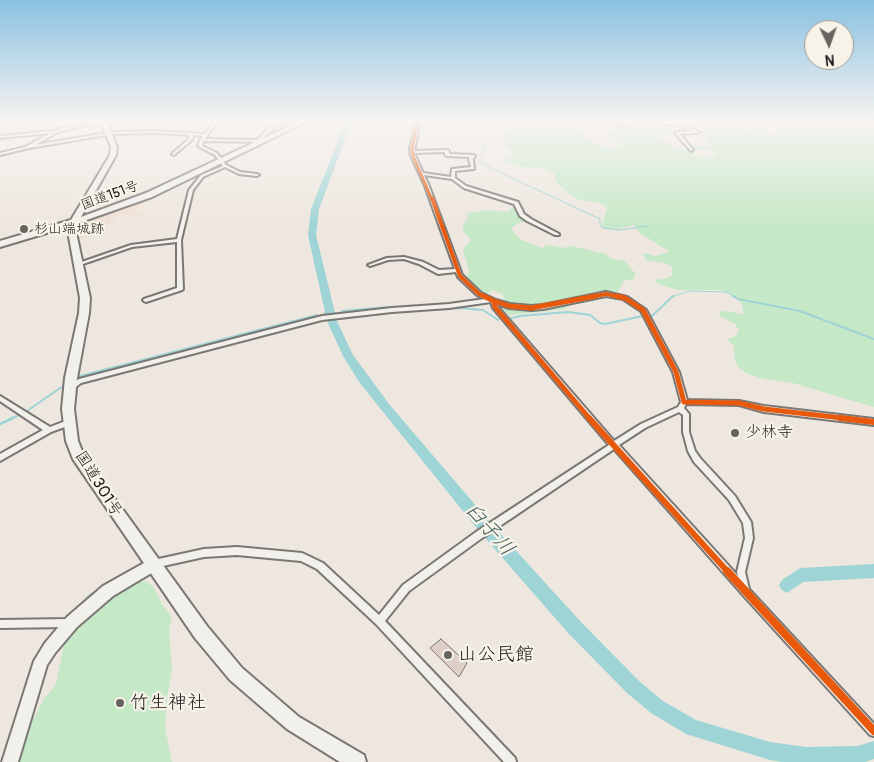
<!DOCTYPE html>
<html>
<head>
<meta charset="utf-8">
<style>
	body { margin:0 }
	#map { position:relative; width:874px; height:762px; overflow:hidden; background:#eee7df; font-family:Pangolin,sans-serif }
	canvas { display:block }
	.north { position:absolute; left:804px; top:20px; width:50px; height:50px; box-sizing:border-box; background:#f7f3e8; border:1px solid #9f9d96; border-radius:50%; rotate:177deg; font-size:14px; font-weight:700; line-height:20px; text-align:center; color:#1c1c1c }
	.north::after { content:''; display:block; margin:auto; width:18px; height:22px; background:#666360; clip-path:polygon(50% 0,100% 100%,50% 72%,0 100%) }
</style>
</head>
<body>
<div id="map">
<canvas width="874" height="762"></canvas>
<div class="north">N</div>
</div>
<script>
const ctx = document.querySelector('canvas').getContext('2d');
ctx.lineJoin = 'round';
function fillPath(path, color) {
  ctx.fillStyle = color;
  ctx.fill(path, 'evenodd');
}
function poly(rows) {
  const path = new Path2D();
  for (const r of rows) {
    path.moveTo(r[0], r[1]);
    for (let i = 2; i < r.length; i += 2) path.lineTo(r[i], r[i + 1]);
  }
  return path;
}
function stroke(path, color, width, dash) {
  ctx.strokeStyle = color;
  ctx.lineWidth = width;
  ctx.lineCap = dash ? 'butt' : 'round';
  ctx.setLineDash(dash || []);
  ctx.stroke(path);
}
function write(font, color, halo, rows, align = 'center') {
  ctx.font = font + ' Pangolin,"Klee One",sans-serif';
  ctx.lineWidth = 4.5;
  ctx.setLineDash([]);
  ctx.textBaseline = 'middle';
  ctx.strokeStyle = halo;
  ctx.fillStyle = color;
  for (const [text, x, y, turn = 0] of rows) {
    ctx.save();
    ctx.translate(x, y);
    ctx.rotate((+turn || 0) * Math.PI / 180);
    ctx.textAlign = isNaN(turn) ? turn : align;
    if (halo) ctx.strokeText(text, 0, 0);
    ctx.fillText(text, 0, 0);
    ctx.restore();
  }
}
fillPath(poly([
	[193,121,215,121,207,133,181,133],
	[143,201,144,201,135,211,143,212,142,215,118,215,95,236,80,238,80,227,88,221,120,211]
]), '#f0dfd1');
fillPath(poly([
	[496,121,557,121,577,130,589,140,605,147,616,149,621,147,617,143,609,141,605,132,611,132,618,126,638,123,665,126,673,132,660,132,659,134,661,138,676,148,694,151,695,155,704,158,717,156,712,151,693,149,689,145,708,146,707,139,703,137,701,133,707,132,704,129,720,130,704,121,716,121,735,130,744,129,752,131,755,131,755,129,762,128,765,130,759,131,760,133,773,134,777,134,782,126,770,125,764,121,874,121,874,407,793,383,764,379,748,374,738,367,735,360,734,346,727,339,736,336,739,330,735,324,720,316,719,312,727,311,744,315,742,304,736,297,723,290,679,290,658,284,654,280,668,278,672,275,672,266,665,263,646,260,643,254,646,253,655,256,670,252,640,233,634,225,616,229,605,228,602,226,607,208,601,203,576,199,558,184,554,179,555,174,547,169,523,167,502,160,513,158,510,150,501,143,505,139,503,133,511,130],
	[512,208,518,210,520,216,525,221,516,224,511,229,521,240,542,248,548,245,563,248,571,246,606,254,611,259,623,260,629,266,635,273,634,279,624,281,618,292,603,291,575,297,575,303,564,309,510,315,498,307,506,302,502,294,493,290,487,294,480,293,465,281,468,276,469,271,463,249,471,240,463,231,463,224,468,219,467,213,486,210,508,212],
	[146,581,154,588,162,604,172,617,169,630,172,670,167,698,165,728,172,762,19,762,26,733,45,697,56,685,64,643,84,615,80,604,88,594,103,588]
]), '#c5e8c7');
stroke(poly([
	[462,121,466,135,484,148,483,155,480,155],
	[480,158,480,163,600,219,600,225,603,228,619,230,649,226],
	[672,297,689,291,726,292,735,297]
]), '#9ed4d6', 1);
stroke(poly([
	[733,296,738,299,800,311,874,339],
	[342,311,387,307],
	[398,312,459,308,483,310,498,320],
	[325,313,335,313],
	[651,317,673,296],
	[509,319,520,316,568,312,590,315,600,323,605,324,643,316],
	[76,377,317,315],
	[10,419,24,413,66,384]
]), '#9ed4d6', 2);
stroke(poly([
	[0,424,13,418]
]), '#9ed4d6', 2.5);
fillPath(poly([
	[346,121,352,121,319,209,316,235,337,321,353,355,389,404,489,521,581,622,639,681,663,701,696,720,770,742,806,747,858,746,874,741,874,759,865,762,782,762,770,760,686,734,651,713,627,693,569,634,479,531,359,382,343,356,327,321,308,235,311,209,346,121],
	[874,564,874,578,803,582,787,593,782,590,779,585,782,580,800,568,874,564]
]), '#9ed4d6');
const building = poly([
	[441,639,467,663,459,677,430,648,441,639]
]);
fillPath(building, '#ded0c7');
stroke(building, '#7a7774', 1);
const minor = poly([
	[100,121,108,121,60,131,35,145,112,132,156,131,205,134,214,121,218,121,208,134,208,136,207,136,205,139,257,140,277,121,281,121,279,123,297,126,295,127,277,125,261,140,264,140,265,141,263,142,203,141,202,146,217,153,226,165,240,172,257,174,259,175,257,176,239,174,225,167,203,177,193,190,181,240,183,289,182,290,146,302,144,301,143,300,144,299,177,288,177,242,132,247,80,265,78,265,76,264,131,245,177,239,189,190,201,175,223,166,215,155,198,146,200,140,203,136,194,135,192,140,174,155,172,154,173,153,189,139,190,135,156,133,112,134,29,148,0,155,0,153,25,147,51,133,0,138,0,136,51,131,53,132,59,129,100,121],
	[416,121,420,121,414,151,447,150,449,151,449,154,474,155,475,156,473,159,474,169,455,171,455,178,466,186,518,202,524,214,531,219,559,234,559,235,555,235,527,221,520,216,514,204,464,188,452,179,424,175,429,186,462,275,481,293,496,300,510,304,531,306,543,305,606,292,627,297,646,310,679,372,687,400,739,401,764,406,874,419,874,425,764,412,739,405,686,404,684,408,689,414,689,432,695,451,700,458,735,496,751,522,753,538,745,572,749,589,874,724,874,736,870,735,743,595,614,449,482,538,409,591,385,621,515,758,516,762,504,762,376,624,317,569,301,561,237,555,204,557,154,568,151,567,150,564,151,561,154,560,204,549,237,547,302,553,323,563,379,615,403,585,476,532,609,445,493,308,491,302,449,308,392,312,322,320,81,383,73,389,69,389,68,387,69,385,79,379,322,316,392,308,449,304,485,299,477,295,458,277,456,272,438,274,419,264,404,259,388,260,370,266,368,265,387,258,404,257,423,262,439,270,455,269,425,186,411,156,410,149,416,121],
	[445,152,445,155,447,156,470,157,469,159,471,167,452,169,451,177,423,173,414,153,445,152],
	[606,296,623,299,641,311,673,372,681,402,678,407,641,424,614,441,498,307,497,304,509,308,531,310,543,309,606,296],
	[679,412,683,415,683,432,688,451,694,462,729,500,743,523,745,538,737,572,738,576,619,445,645,428,679,412],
	[599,121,608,121,618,123,631,121,677,122,699,132,697,133,680,134,693,150,691,151,675,133,677,132,692,131,679,125,640,122,618,125,599,121],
	[0,396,50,427,68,420,70,421,71,423,70,425,51,432,0,461,0,454,43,430,0,401,0,396],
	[68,619,71,620,72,623,71,626,68,627,0,628,0,620,68,619]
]);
const primary = poly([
	[153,558,158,559,160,564,158,569,113,596,77,627,55,653,47,665,18,762,2,762,34,661,45,643,67,617,103,586,153,558]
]);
const trunk = poly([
	[101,121,107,121,117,147,116,155,81,217,146,193,300,121,308,121,152,197,78,223,77,237,90,298,89,313,77,378,74,409,78,441,84,456,207,626,242,668,299,717,364,755,366,762,340,762,287,729,230,680,195,638,73,459,66,441,62,409,65,378,79,313,80,298,69,237,70,226,0,247,0,241,71,220,110,155,111,147,101,121]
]);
stroke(minor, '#7a7774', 4);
stroke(primary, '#7a7774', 4);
stroke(trunk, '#7a7774', 4);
fillPath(minor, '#f1f0eb');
fillPath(primary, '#f1f0eb');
fillPath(trunk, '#f1f0eb');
stroke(poly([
	[418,121,412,149,413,156,432,200]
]), '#e8590c', 3);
stroke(poly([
	[432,198,460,276,479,294,486,297],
	[590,297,606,294,622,297]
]), '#e8590c', 4);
stroke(poly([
	[483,296,494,301,495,307,590,419],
	[616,296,625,298,643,310,676,372,684,402,739,403,764,409,851,419],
	[494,301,509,306,531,308,596,296]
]), '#e8590c', 5);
stroke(poly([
	[589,418,728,572],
	[840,418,874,422]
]), '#e8590c', 6);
stroke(poly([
	[727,571,874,731]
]), '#e8590c', 8);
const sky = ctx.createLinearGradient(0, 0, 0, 228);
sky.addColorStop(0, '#8ac1e1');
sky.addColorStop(0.53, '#f7f4f1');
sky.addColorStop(1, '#f7f4f100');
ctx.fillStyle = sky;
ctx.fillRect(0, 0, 874, 228);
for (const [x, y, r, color] of [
	[24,229,5,"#666360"],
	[735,433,5,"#666360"],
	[448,655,5,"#666360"],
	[120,703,5,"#666360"]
]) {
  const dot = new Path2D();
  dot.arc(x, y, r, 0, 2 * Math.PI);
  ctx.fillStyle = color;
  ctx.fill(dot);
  stroke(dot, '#f7f3e8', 2);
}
write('14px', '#1c1c1c', '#f7f3e8', [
	["国道151号",110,196,-20]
]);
write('14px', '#1c1c1c', '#f7f3e8', [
	["杉山端城跡",34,229]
], 'left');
write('16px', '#1c1c1c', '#f7f3e8', [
	["少林寺",745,433]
], 'left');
write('16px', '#1c1c1c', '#f7f3e8', [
	["国道301号",98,484,58]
]);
write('19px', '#1c1c1c', '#f7f3e8', [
	["山公民館",458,655],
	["竹生神社",130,703]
], 'left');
write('italic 21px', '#3d5a5c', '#f7f3e8', [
	["臼子川",489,530,49]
]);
</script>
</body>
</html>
